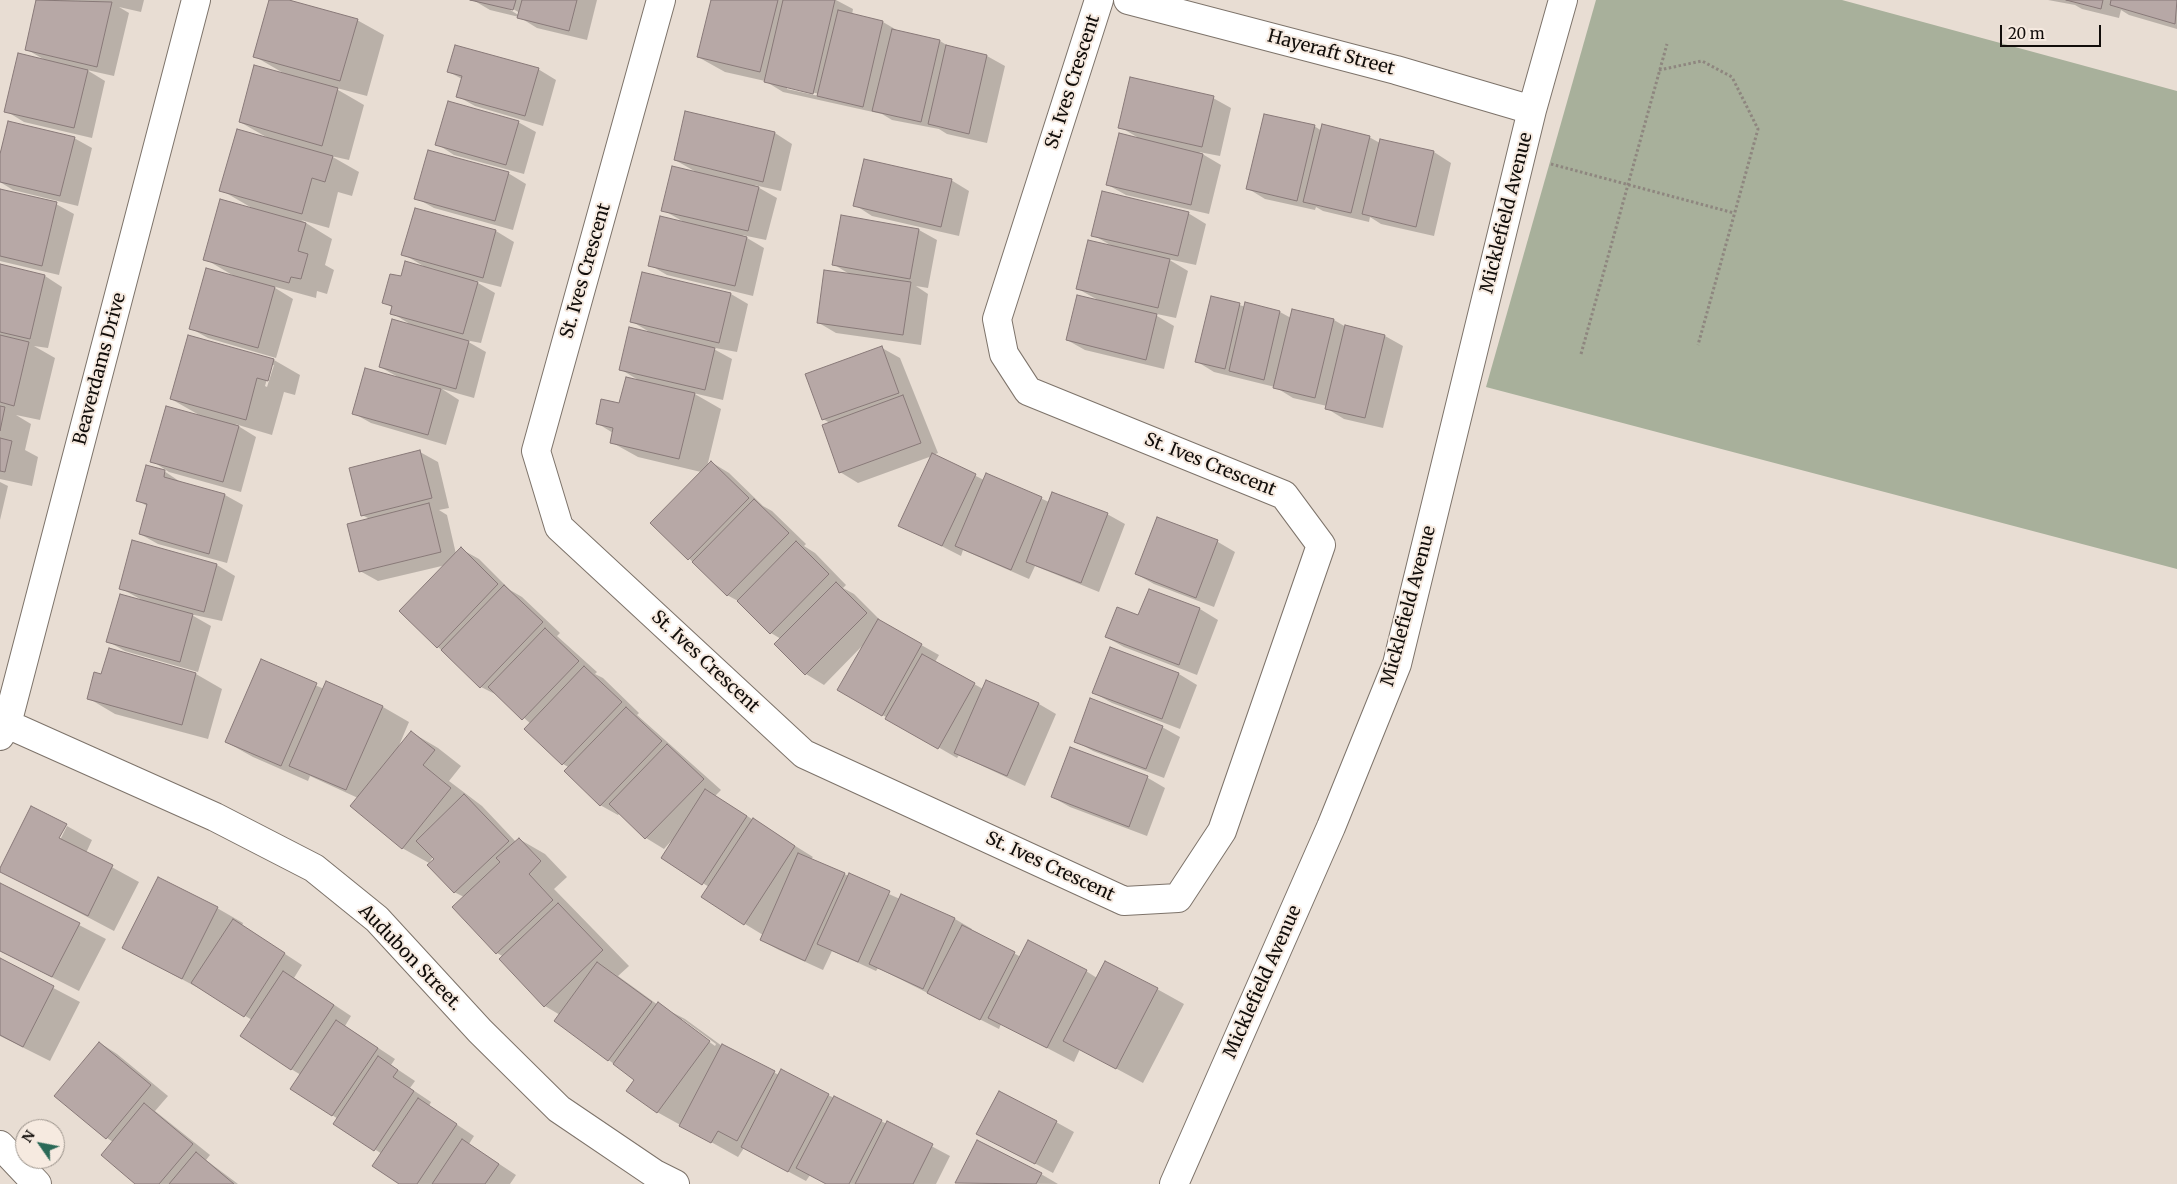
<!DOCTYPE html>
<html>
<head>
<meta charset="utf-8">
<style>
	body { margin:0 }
	#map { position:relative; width:2177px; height:1184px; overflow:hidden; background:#e8ddd3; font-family:Merriweather,serif }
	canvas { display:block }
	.north { position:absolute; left:15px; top:1119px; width:50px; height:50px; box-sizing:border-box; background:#f6eae0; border:1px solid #9a928a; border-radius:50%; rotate:303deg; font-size:14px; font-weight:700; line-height:20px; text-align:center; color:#110d0a }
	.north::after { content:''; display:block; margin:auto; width:18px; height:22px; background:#2a6957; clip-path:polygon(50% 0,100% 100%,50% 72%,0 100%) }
	.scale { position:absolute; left:2000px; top:25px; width:101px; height:22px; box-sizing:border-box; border:2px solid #110d0a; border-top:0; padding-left:6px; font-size:15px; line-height:18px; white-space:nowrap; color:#110d0a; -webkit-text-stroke:4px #f6eae0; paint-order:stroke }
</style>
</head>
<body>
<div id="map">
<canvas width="2177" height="1184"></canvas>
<div class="north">N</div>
<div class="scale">20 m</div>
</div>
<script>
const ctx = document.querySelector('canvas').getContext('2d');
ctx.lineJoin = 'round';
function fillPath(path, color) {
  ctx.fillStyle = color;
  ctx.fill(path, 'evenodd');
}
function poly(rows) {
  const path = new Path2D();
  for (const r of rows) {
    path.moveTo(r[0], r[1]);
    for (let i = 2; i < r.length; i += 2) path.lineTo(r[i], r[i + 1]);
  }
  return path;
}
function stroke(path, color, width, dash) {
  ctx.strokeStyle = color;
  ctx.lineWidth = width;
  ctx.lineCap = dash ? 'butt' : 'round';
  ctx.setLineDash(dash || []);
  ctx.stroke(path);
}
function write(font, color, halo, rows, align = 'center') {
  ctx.font = font + ' Merriweather,serif';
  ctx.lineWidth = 4;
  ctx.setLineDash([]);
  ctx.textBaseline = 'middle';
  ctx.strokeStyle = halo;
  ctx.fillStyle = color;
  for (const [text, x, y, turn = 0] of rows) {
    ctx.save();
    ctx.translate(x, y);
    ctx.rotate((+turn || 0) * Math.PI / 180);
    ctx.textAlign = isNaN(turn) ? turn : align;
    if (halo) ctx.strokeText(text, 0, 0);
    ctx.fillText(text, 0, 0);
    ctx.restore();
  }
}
fillPath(poly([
	[1596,0,1842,0,2177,91,2177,569,1486,387]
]), '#a8b09b');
fillPath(poly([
	[38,0,144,0,141,12,119,7,129,13,114,76,87,70,105,81,92,138,24,122,6,111,45,60,26,49],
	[270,0,284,0,357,20,384,35,367,96,333,87,364,105,349,160,331,156,359,172,352,196,338,192,329,228,301,220,332,239,325,265,334,270,327,294,317,291,316,298,272,286,293,299,276,358,208,338,190,328,234,276,205,259,252,208,221,190,268,138,240,122,285,74,254,56],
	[473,0,597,0,587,40,537,28,519,17,490,10],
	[508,6,520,13,520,16,507,8],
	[712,0,836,0,853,9,852,15,883,22,900,32,940,41,950,47,987,56,1005,66,987,143,947,134,939,129,892,120,882,114,783,92,765,81,725,72,698,57],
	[787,86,819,94,819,96,787,89],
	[2048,0,2177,0,2177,29,2129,15,2121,10,2119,18,2082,9,2075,5],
	[538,69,556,80,543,126,475,106,457,96,462,79,449,72],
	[1213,98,1231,108,1220,156,1199,152,1221,165,1209,214,1126,195,1108,185,1142,140,1120,127],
	[518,122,536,132,524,174,454,155,437,144],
	[1314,126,1322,131,1369,137,1380,143,1434,152,1451,163,1434,236,1381,224,1370,217,1369,222,1323,211,1316,207,1315,210,1265,199,1247,188],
	[775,133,792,144,781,191,754,185,777,198,766,240,742,235,764,248,753,296,667,275,650,265,684,222,663,210,698,173,675,160],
	[74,138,92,148,78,206,13,190,0,182,0,160],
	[508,173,526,184,513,230,434,208,416,198],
	[951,180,969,191,959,236,872,216,855,205],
	[0,190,56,204,74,214,59,275,0,261],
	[415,209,496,231,514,242,501,287,473,280,495,293,481,343,465,340,486,352,474,398,442,389,459,400,446,445,371,423,353,413,398,377,380,367,413,326,392,313,393,308,384,302,401,278,425,267,403,254],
	[1188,213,1206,224,1196,265,1168,259,1188,271,1176,318,1152,313,1174,326,1164,369,1085,350,1067,340,1100,301,1078,289,1112,246,1093,235],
	[842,216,919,230,937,240,928,288,916,286,928,294,921,345,836,333,819,323,851,275,833,264],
	[0,266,45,276,62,287,48,348,34,346,55,358,40,420,16,415,31,424,25,450,38,457,32,486,0,479],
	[731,294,748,304,737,352,710,347,732,359,723,400,693,393,721,409,707,467,711,462,729,473,763,506,772,511,806,544,804,546,815,553,846,585,843,588,854,594,884,624,939,655,935,662,983,689,1039,704,1056,714,1025,786,959,755,957,758,839,690,864,644,824,685,806,674,781,639,771,633,738,601,727,595,652,523,701,472,638,457,611,442,613,433,597,423,620,404,640,381,620,369,653,334,631,321],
	[1212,297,1246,307,1246,304,1280,312,1291,318,1293,311,1334,320,1346,327,1385,336,1403,346,1383,428,1344,419,1326,408,1327,406,1293,398,1275,387,1214,372,1196,361],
	[882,348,900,358,938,453,933,455,984,480,987,474,1049,502,1107,514,1125,524,1099,592,1035,566,1029,579,963,550,961,556,900,525,932,456,858,483,840,472,830,423,823,419],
	[274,360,300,375,295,395,284,392,272,435,235,424,256,437,241,492,169,472,152,461,201,416,171,399],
	[271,365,274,365,267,387,265,386],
	[420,452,438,462,449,508,439,510,447,515,456,554,461,549,479,559,510,590,522,597,560,633,557,636,597,672,595,674,603,678,639,713,637,715,721,790,715,796,813,857,811,859,900,899,955,919,972,929,971,931,1021,957,1086,971,1097,978,1157,989,1184,1004,1143,1083,1080,1049,1074,1062,1001,1024,999,1029,878,968,876,971,832,951,823,970,779,950,761,940,763,935,745,924,709,887,663,857,672,840,664,849,646,838,620,813,618,815,600,805,570,768,563,764,531,724,499,696,481,687,438,647,446,565,378,581,360,571,370,519,362,515],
	[164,471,182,483,225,495,243,505,227,563,158,544,140,534,147,506,137,500],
	[0,482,8,486,0,520],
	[1158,519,1218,542,1235,552,1214,607,1154,584,1136,574],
	[133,542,217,565,235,576,222,621,190,614,211,626,198,672,125,651,107,641,142,600,120,588],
	[1149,590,1200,609,1218,620,1197,675,1124,647,1106,637,1139,617],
	[1111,648,1179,674,1197,685,1180,729,1112,703,1094,693],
	[110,650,196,674,222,689,208,739,115,714,88,698,102,676],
	[261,661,324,689,383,707,409,722,398,748,411,732,438,748,461,766,449,781,482,806,516,842,519,839,545,854,567,877,554,889,629,966,618,976,658,1005,685,1019,722,1046,779,1075,828,1095,887,1124,888,1123,950,1156,936,1184,827,1184,810,1175,806,1181,744,1148,738,1157,657,1112,636,1080,555,1021,560,1015,545,1006,504,957,497,953,454,907,464,897,454,892,433,857,429,863,402,848,358,798,310,776,308,781,253,757,226,742],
	[682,1019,716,1044,715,1046,682,1022],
	[1162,727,1180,737,1164,778,1093,751,1075,741],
	[1071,748,1148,778,1165,788,1147,836,1070,807,1052,797],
	[67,826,92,840,86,853,139,882,114,931,0,871,55,843,58,844],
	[0,884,106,939,79,991,0,951],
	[217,908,243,923,242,926,302,965,294,978,351,1016,345,1026,395,1059,391,1065,415,1081,410,1088,431,1102,429,1106,474,1136,469,1144,516,1175,510,1184,401,1184,382,1154,335,1123,338,1119,332,1115,301,1075,291,1069,252,1020,206,992,123,948],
	[0,960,80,1002,50,1061,0,1036],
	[100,1043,117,1054,168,1096,155,1111,210,1155,206,1160,238,1184,137,1184,113,1142,107,1138],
	[1056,1122,1074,1132,1053,1173,996,1143],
	[1041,1174,1058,1184,957,1183]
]), '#0003');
const building = poly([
	[36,0,112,2,97,67,25,50,36,0],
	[269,0,289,0,358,19,340,81,253,57,269,0],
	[470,0,516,0,513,10,470,0],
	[522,0,577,0,569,31,517,18,522,0],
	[711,0,778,0,760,72,697,57,711,0],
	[783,0,835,0,813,94,764,82,783,0],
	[2066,0,2103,0,2101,9,2066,0],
	[2111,0,2177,0,2175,24,2110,5,2111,0],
	[838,10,883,21,863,107,817,96,838,10],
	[892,29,940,40,921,122,872,111,892,29],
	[455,45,539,68,525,116,456,97,462,76,447,72,455,45],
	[946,45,987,55,969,134,928,124,946,45],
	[18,53,88,70,74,128,4,112,18,53],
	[254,65,338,88,322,146,239,122,254,65],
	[1130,77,1214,96,1202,147,1118,128,1130,77],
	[448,101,519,121,506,165,435,145,448,101],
	[685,111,775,132,763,182,674,160,685,111],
	[1264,114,1315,125,1297,201,1246,189,1264,114],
	[8,121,75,137,60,196,0,182,0,154,8,121],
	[1322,124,1370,136,1351,213,1303,202,1322,124],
	[237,129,333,156,325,182,312,178,302,214,219,191,237,129],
	[1119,133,1203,154,1191,205,1106,185,1119,133],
	[1380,139,1434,151,1416,227,1362,214,1380,139],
	[428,150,509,172,495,221,414,199,428,150],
	[864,159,952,179,941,227,853,206,864,159],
	[672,166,759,187,748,231,661,211,672,166],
	[0,189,57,202,42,266,0,256,0,189],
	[1102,191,1189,212,1178,256,1091,236,1102,191],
	[220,199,306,223,298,251,308,254,301,279,291,277,289,283,203,260,220,199],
	[415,208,496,230,483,278,401,255,415,208],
	[841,215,919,229,910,279,832,265,841,215],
	[660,216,747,237,735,286,648,266,660,216],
	[1088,240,1170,259,1158,308,1076,289,1088,240],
	[405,261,478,282,463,334,390,314,392,306,382,303,390,274,401,276,405,261],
	[0,264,45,275,30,339,0,332,0,264],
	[206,268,275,287,258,348,189,329,206,268],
	[824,270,911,282,903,335,817,323,824,270],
	[642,272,731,293,719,343,630,322,642,272],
	[1077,295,1157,314,1146,360,1066,340,1077,295],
	[1211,296,1240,303,1225,369,1195,362,1211,296],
	[1245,302,1280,311,1264,380,1229,371,1245,302],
	[1292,309,1334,319,1315,398,1273,388,1292,309],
	[392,319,469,341,456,389,379,367,392,319],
	[1345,325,1385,335,1365,418,1325,409,1345,325],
	[629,327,715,348,705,390,619,370,629,327],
	[0,335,29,342,14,406,0,402,0,335],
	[188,335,274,359,268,381,257,378,246,420,170,399,188,335],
	[882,346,899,393,822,420,805,374,882,346],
	[365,368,441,389,428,435,352,414,365,368],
	[626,377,695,393,679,459,610,443,613,428,596,424,601,399,619,403,626,377],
	[903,395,921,443,839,473,822,425,903,395],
	[0,406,5,407,0,431,0,406],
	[166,406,239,426,223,482,150,462,166,406],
	[0,438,12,441,5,472,0,471,0,438],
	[420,450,432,498,361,516,349,468,420,450],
	[932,453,976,474,942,546,898,526,932,453],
	[711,461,749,498,688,560,650,523,711,461],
	[146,465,165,470,164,477,225,494,209,554,139,534,147,504,136,501,146,465],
	[986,473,1042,497,1011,570,955,546,986,473],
	[1052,492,1108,513,1081,583,1026,562,1052,492],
	[754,499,789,533,727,596,692,562,754,499],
	[429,503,441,552,359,572,347,524,429,503],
	[1157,517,1218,540,1196,598,1135,574,1157,517],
	[132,540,217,564,204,612,119,589,132,540],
	[796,541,829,574,770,634,737,601,796,541],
	[461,547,498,584,437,648,399,611,461,547],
	[836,582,867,613,805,675,774,644,836,582],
	[504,585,543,622,480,688,441,650,504,585],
	[1149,589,1200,608,1179,665,1105,637,1117,607,1138,615,1149,589],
	[120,594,193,614,180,662,106,642,120,594],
	[878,619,922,644,882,716,837,690,878,619],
	[545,628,579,661,522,720,488,687,545,628],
	[1110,647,1179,673,1162,719,1092,693,1110,647],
	[109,648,196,673,182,725,87,699,94,672,101,674,109,648],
	[922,654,975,683,938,749,885,719,922,654],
	[261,659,317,683,281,766,225,742,261,659],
	[584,666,622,702,562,765,524,729,584,666],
	[986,680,1039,703,1007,776,954,753,986,680],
	[326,681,383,706,346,790,289,766,326,681],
	[1090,698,1163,726,1146,769,1074,742,1090,698],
	[626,707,662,741,600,806,564,771,626,707],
	[411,731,435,750,423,765,451,788,402,849,350,806,411,731],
	[667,744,704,779,645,839,609,804,667,744],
	[1070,747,1148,776,1129,827,1051,797,1070,747],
	[705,789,747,816,702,885,661,858,705,789],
	[464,794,509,841,454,893,427,865,434,859,416,841,464,794],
	[31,806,67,824,59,838,113,865,88,916,0,872,0,868,31,806],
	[753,818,795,846,744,925,701,897,753,818],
	[519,838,541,861,529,874,553,900,496,954,452,907,500,862,496,858,519,838],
	[798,853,845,873,805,961,760,940,798,853],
	[849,873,890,891,858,962,817,944,849,873],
	[158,877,218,907,182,979,122,948,158,877],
	[0,883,80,923,52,977,0,951,0,883],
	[901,894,955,918,923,989,869,964,901,894],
	[558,903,603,950,544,1007,499,959,558,903],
	[233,919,285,953,244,1017,191,983,233,919],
	[962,925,1015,952,980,1020,927,993,962,925],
	[1028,940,1087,970,1047,1048,988,1018,1028,940],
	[0,958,54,986,23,1047,0,1035,0,958],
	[1105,961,1158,988,1116,1069,1063,1041,1105,961],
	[597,962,652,1002,608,1061,554,1021,597,962],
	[283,971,334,1005,291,1070,240,1036,283,971],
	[658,1002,710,1041,657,1113,626,1091,634,1080,613,1064,658,1002],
	[336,1020,378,1048,332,1116,290,1089,336,1020],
	[99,1042,151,1085,106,1139,54,1096,99,1042],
	[722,1044,775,1071,737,1141,718,1131,711,1143,679,1126,722,1044],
	[378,1056,398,1070,393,1077,414,1091,374,1151,333,1124,378,1056],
	[781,1069,829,1094,788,1172,741,1147,781,1069],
	[999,1091,1057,1121,1035,1164,976,1134,999,1091],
	[834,1096,882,1120,849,1184,826,1184,796,1168,834,1096],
	[418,1098,457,1124,417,1184,399,1184,372,1166,418,1098],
	[144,1103,193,1144,159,1184,135,1184,101,1155,144,1103],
	[887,1121,933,1144,913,1184,855,1184,887,1121],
	[462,1139,499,1164,485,1184,432,1184,462,1139],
	[977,1140,1042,1173,1036,1184,955,1183,977,1140],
	[196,1152,234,1184,169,1184,196,1152]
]);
fillPath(building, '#b7a8a6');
stroke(building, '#887978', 1);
const minor = poly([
	[661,0,536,451,559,527,804,754,1124,901,1178,898,1222,831,1321,545,1284,495,1028,391,1004,354,997,319,1099,0],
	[1128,0,1396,70,1532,110],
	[7,724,215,817,314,868,377,919,480,1031,559,1109,655,1174,675,1184],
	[0,736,7,724,196,0],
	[0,1145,37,1184],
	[1174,1184,1331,827,1397,664,1532,110,1563,0]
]);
stroke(minor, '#7d736a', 30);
stroke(poly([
	[1659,70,1702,61,1732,77,1758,129,1698,345],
	[1551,164,1734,213],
	[1581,354,1667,44]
]), '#8e867f', 3, [2.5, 2.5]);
stroke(minor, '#fff', 28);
write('18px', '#110d0a', '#f6eae0', [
	["Hayeraft Street",1331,53,15],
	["St. Ives Crescent",1073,82,-72],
	["Micklefield Avenue",1507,213,-76],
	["St. Ives Crescent",586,271,-74],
	["Beaverdams Drive",100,369,-75],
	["St. Ives Crescent",1210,465,22],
	["Micklefield Avenue",1409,606,-75],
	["St. Ives Crescent",705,662,43],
	["St. Ives Crescent",1050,867,25],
	["Audubon Street.",410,958,46],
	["Micklefield Avenue",1263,982,-66]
]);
</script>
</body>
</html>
